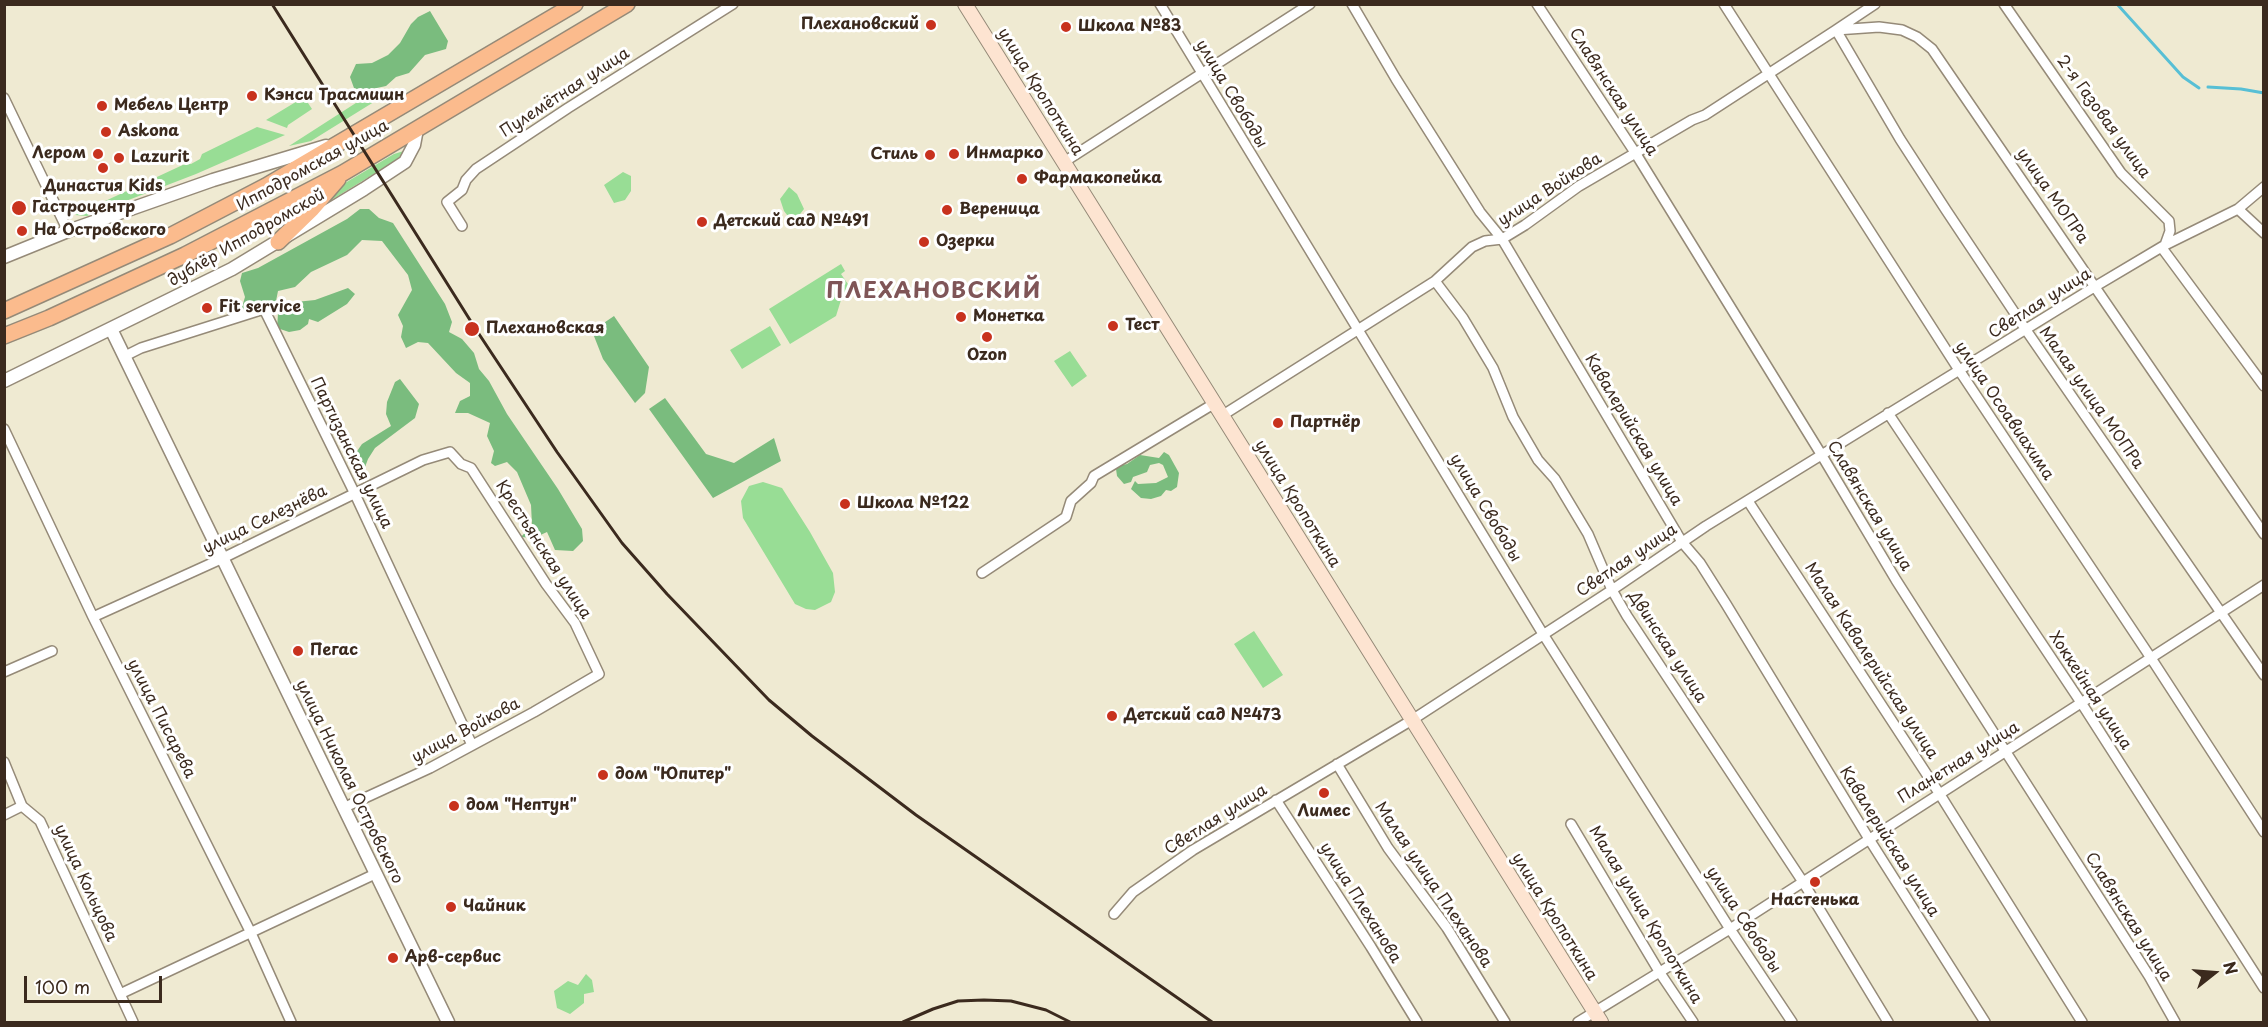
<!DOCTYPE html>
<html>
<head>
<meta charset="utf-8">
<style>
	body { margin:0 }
	#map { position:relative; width:2268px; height:1027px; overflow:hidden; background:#efead2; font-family:"Playpen Sans",sans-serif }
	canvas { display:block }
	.frame { position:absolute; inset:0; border:6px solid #3b2a1e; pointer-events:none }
	.north { position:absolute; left:2184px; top:943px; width:60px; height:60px; -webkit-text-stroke:4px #fff; paint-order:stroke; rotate:73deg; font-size:16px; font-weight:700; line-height:24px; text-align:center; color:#3b2a1e }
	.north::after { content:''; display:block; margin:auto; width:21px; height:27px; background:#3b2a1e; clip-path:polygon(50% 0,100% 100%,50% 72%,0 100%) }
	.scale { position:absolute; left:24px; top:976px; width:138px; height:27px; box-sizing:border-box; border:3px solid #3b2a1e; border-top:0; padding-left:8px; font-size:18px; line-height:21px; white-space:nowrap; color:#3b2a1e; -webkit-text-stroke:4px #fff; paint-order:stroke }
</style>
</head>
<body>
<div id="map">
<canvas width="2268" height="1027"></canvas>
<div class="frame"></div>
<div class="north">N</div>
<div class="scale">100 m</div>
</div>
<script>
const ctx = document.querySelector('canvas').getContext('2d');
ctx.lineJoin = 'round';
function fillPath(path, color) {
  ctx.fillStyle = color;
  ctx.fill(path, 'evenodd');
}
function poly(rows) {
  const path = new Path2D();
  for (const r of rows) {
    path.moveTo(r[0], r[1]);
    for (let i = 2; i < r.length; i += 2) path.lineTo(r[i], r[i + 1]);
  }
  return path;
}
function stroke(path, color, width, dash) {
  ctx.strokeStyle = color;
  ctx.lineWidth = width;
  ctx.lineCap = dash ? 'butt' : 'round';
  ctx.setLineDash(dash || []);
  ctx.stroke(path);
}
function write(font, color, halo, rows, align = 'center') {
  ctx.font = font + ' "Playpen Sans",sans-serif';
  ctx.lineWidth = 6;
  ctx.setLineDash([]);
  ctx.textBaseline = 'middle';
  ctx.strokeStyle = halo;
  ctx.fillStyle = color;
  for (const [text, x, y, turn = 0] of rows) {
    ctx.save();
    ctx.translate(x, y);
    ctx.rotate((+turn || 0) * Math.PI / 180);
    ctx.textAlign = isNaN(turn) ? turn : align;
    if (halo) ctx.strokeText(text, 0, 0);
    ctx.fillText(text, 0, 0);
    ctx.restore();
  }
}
fillPath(poly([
	[390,92,311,141,289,146,359,101],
	[304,97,312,109,288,125,287,128,266,120],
	[257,127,285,135,196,174,87,216,75,215,187,163,191,164,200,159,202,154],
	[407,150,395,161,328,202,345,183,394,154],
	[623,172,631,176,631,191,625,200,614,203,604,185],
	[789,187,797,194,804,209,797,218,791,220,784,211,780,199],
	[841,264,845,271,841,274,850,287,841,300,836,316,790,344,769,309],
	[770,326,781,345,742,369,730,350],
	[1070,351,1087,376,1072,387,1054,361],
	[763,482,782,488,810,532,833,573,835,592,831,602,815,610,806,609,795,604,743,518,741,501,749,486],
	[1254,631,1283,675,1263,688,1234,644],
	[586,974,592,980,594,992,584,994,584,1003,570,1014,557,1008,554,991,568,981,578,985]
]), '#98dd95');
fillPath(poly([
	[430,11,448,41,446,49,425,55,409,73,396,77,386,86,363,91,354,88,350,77,356,64,372,63,388,55,400,43,411,24,418,17],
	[360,209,369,209,379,218,393,223,445,304,452,322,449,332,462,339,474,353,479,369,489,381,507,414,558,489,582,529,583,541,573,551,555,550,547,532,534,538,521,537,532,525,531,505,517,472,507,462,495,466,491,463,494,451,487,436,490,423,468,413,455,413,460,401,470,396,470,383,456,373,428,343,418,342,406,348,401,337,403,326,398,315,412,290,408,275,382,241,362,240,347,255,311,272,295,287,278,291,276,301,244,313,242,307,245,297,240,281,242,273,258,268,347,219],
	[348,288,355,294,347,304,318,322,309,319,308,324,300,330,289,332,277,328,278,314,286,303,315,300],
	[614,316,649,367,645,393,635,403,603,359,592,331],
	[400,379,419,404,415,418,375,448,368,459,362,475,354,475,351,460,362,444,391,426,386,414,387,402,395,382],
	[665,398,706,454,734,463,774,438,781,461,713,498,649,409],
	[1164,452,1169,455,1179,473,1177,487,1171,491,1166,490,1161,496,1151,499,1141,498,1131,489,1135,481,1138,484,1156,483,1168,477,1163,465,1159,463,1150,465,1147,472,1133,477,1131,482,1124,484,1117,476,1116,469,1118,466,1127,464,1140,455,1159,458]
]), '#7abc7e');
stroke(poly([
	[2117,4,2183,77,2199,88],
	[2208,87,2241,89,2264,93]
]), '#57bfd5', 3);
const minor = poly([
	[1160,4,1543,634,1730,929,1792,1022],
	[1352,4,1396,79,1480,212,1502,239,1682,542,1700,563,1726,604,1869,839,1985,1022],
	[1537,4,1636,154,1821,454,1896,580,2149,976,2175,1022],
	[1724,4,1959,370,2151,658,2264,832],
	[1875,4,1836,30,1900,139,1946,210,2026,330,2264,675],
	[2004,4,2121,173,2169,221,2170,231,2165,245],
	[4,98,68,231],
	[1064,162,1310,4],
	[2238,209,2264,187],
	[462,226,447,202,462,190,466,180,476,169,568,108,733,4],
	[2162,248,2264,386],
	[1435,281,1463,318,1493,368,1513,417,1538,460,1555,479,1588,534,1612,590,1627,616,1803,882,1888,1022],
	[125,356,141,348,264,309,354,492,472,745],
	[1888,413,2082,704,2264,988],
	[1223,415,1435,281,1472,247,1485,241,1502,239,1525,225,1579,186,1692,120,1705,115,1836,30,1879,27,1902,30,1917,37,1932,49,2264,534],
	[4,429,93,617,251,933,291,1022],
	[1748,501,1939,793,2082,1022],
	[982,573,1066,517,1071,501,1091,483,1094,476,1215,403],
	[93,617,221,559,423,460,450,452,461,464,471,468,546,584,575,623,599,674,534,712,430,768,343,808],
	[4,672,52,651],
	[4,762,22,806,40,821,133,1022],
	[1337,764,1388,848,1447,928,1505,1022],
	[1276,800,1371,947,1417,1022],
	[4,815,22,806],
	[1571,824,1660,973,1693,1022],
	[1114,914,1133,892,1193,850,1412,720,1612,590,1706,526,2096,286,2165,245,2238,209,2264,233],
	[120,994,375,874],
	[1578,1022,1730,929,2264,585]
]);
const tertiary = poly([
	[4,257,68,231,213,180,326,146],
	[111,329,448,1022],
	[4,381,232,269,364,189,405,162,414,145,417,129]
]);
const secondary = poly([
	[965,4,1601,1022]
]);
const trunk = poly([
	[278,242,312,209,338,179],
	[4,311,170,236,266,186,575,4],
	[4,336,49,318,185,255,343,173,627,4]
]);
stroke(minor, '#958a78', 12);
stroke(tertiary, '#958a78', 15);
stroke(secondary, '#958a78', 16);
stroke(trunk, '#958a78', 18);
stroke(minor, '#fff', 9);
stroke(tertiary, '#fff', 12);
stroke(secondary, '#fde4d1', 14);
stroke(trunk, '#fbbb8d', 15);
stroke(poly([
	[272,4,475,328,557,452,622,543,667,594,769,700,812,736,916,815,1212,1022],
	[903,1022,933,1009,958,1001,984,1000,1011,1001,1046,1010,1070,1022]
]), '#3b2a1e', 3);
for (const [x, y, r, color] of [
	[931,25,6,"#c8321e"],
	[1066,27,6,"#c8321e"],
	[252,96,6,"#c8321e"],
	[102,106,6,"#c8321e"],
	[106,132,6,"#c8321e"],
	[98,154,6,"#c8321e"],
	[954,154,6,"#c8321e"],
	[930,155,6,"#c8321e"],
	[119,158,6,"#c8321e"],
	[103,168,6,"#c8321e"],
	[1022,179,6,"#c8321e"],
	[19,208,8,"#c8321e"],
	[947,210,6,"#c8321e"],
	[702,222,6,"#c8321e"],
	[22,231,6,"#c8321e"],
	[924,242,6,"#c8321e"],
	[207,308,6,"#c8321e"],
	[961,317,6,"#c8321e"],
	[1113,326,6,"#c8321e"],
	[472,329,8,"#c8321e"],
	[987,337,6,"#c8321e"],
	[1278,423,6,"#c8321e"],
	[845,504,6,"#c8321e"],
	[298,651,6,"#c8321e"],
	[1112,716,6,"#c8321e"],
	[603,775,6,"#c8321e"],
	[1324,793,6,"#c8321e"],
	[454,806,6,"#c8321e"],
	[1815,882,6,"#c8321e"],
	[451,907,6,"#c8321e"],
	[393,958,6,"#c8321e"]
]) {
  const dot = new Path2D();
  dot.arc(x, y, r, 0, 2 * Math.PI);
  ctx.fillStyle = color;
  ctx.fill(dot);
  stroke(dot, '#fff', 2);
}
write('bold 16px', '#3b2a1e', '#fff', [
	["Плехановский",919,25,"right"],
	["Школа №83",1078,27],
	["Кэнси Трасмишн",264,96],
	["Мебель Центр",114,106],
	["Askona",118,132],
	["Лером",86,154,"right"],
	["Инмарко",966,154],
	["Стиль",918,155,"right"],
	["Lazurit",131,158],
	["Фармакопейка",1034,179],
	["Династия Kids",103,187,"center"],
	["Гастроцентр",32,208],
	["Вереница",959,210],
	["Детский сад №491",714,222],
	["На Островского",34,231],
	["Озерки",936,242],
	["Fit service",219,308],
	["Монетка",973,317],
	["Тест",1125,326],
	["Плехановская",486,329],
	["Ozon",987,356,"center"],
	["Партнёр",1290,423],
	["Школа №122",857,504],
	["Пегас",310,651],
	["Детский сад №473",1124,716],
	["дом \"Юпитер\"",615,775],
	["дом \"Нептун\"",466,806],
	["Лимес",1324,812,"center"],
	["Настенька",1815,901,"center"],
	["Чайник",463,907],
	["Арв-сервис",405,958]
], 'left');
write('16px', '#3b2a1e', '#fff', [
	["улица Кропоткина",1040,92,58],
	["Славянская улица",1613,92,57],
	["Пулемётная улица",565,93,-33],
	["улица Свободы",1231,94,59],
	["2-я Газовая улица",2103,117,54],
	["Ипподромская улица",313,166,-29],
	["улица Войкова",1550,190,-33],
	["улица МОПРа",2052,196,55],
	["дублёр Ипподромской",247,238,-30],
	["Светлая улица",2040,304,-32],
	["Малая улица МОПРа",2091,398,55],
	["улица Осоавиахима",2004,411,56],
	["Кавалерийская улица",1633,430,59],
	["Партизанская улица",351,453,64],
	["улица Кропоткина",1297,504,58],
	["Славянская улица",1869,506,59],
	["улица Свободы",1485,508,59],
	["улица Селезнёва",265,520,-26],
	["Крестьянская улица",543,550,57],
	["Светлая улица",1627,561,-34],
	["Двинская улица",1667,647,57],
	["Малая Кавалерийская улица",1871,661,57],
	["Хоккейная улица",2090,691,57],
	["улица Писарева",161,719,63],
	["улица Войкова",466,731,-28],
	["Планетная улица",1959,763,-32],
	["улица Николая Островского",349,782,64],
	["Светлая улица",1216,820,-32],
	["Кавалерийская улица",1889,842,58],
	["улица Кольцова",85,883,65],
	["Малая улица Плеханова",1433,885,56],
	["улица Плеханова",1360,903,58],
	["Малая улица Кропоткина",1645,915,59],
	["улица Кропоткина",1554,917,58],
	["Славянская улица",2128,917,58],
	["улица Свободы",1743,920,57]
]);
ctx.letterSpacing = '1.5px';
write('bold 22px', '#7f5557', '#fff', [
	["ПЛЕХАНОВСКИЙ",934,292]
]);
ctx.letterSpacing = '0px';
</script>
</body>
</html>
